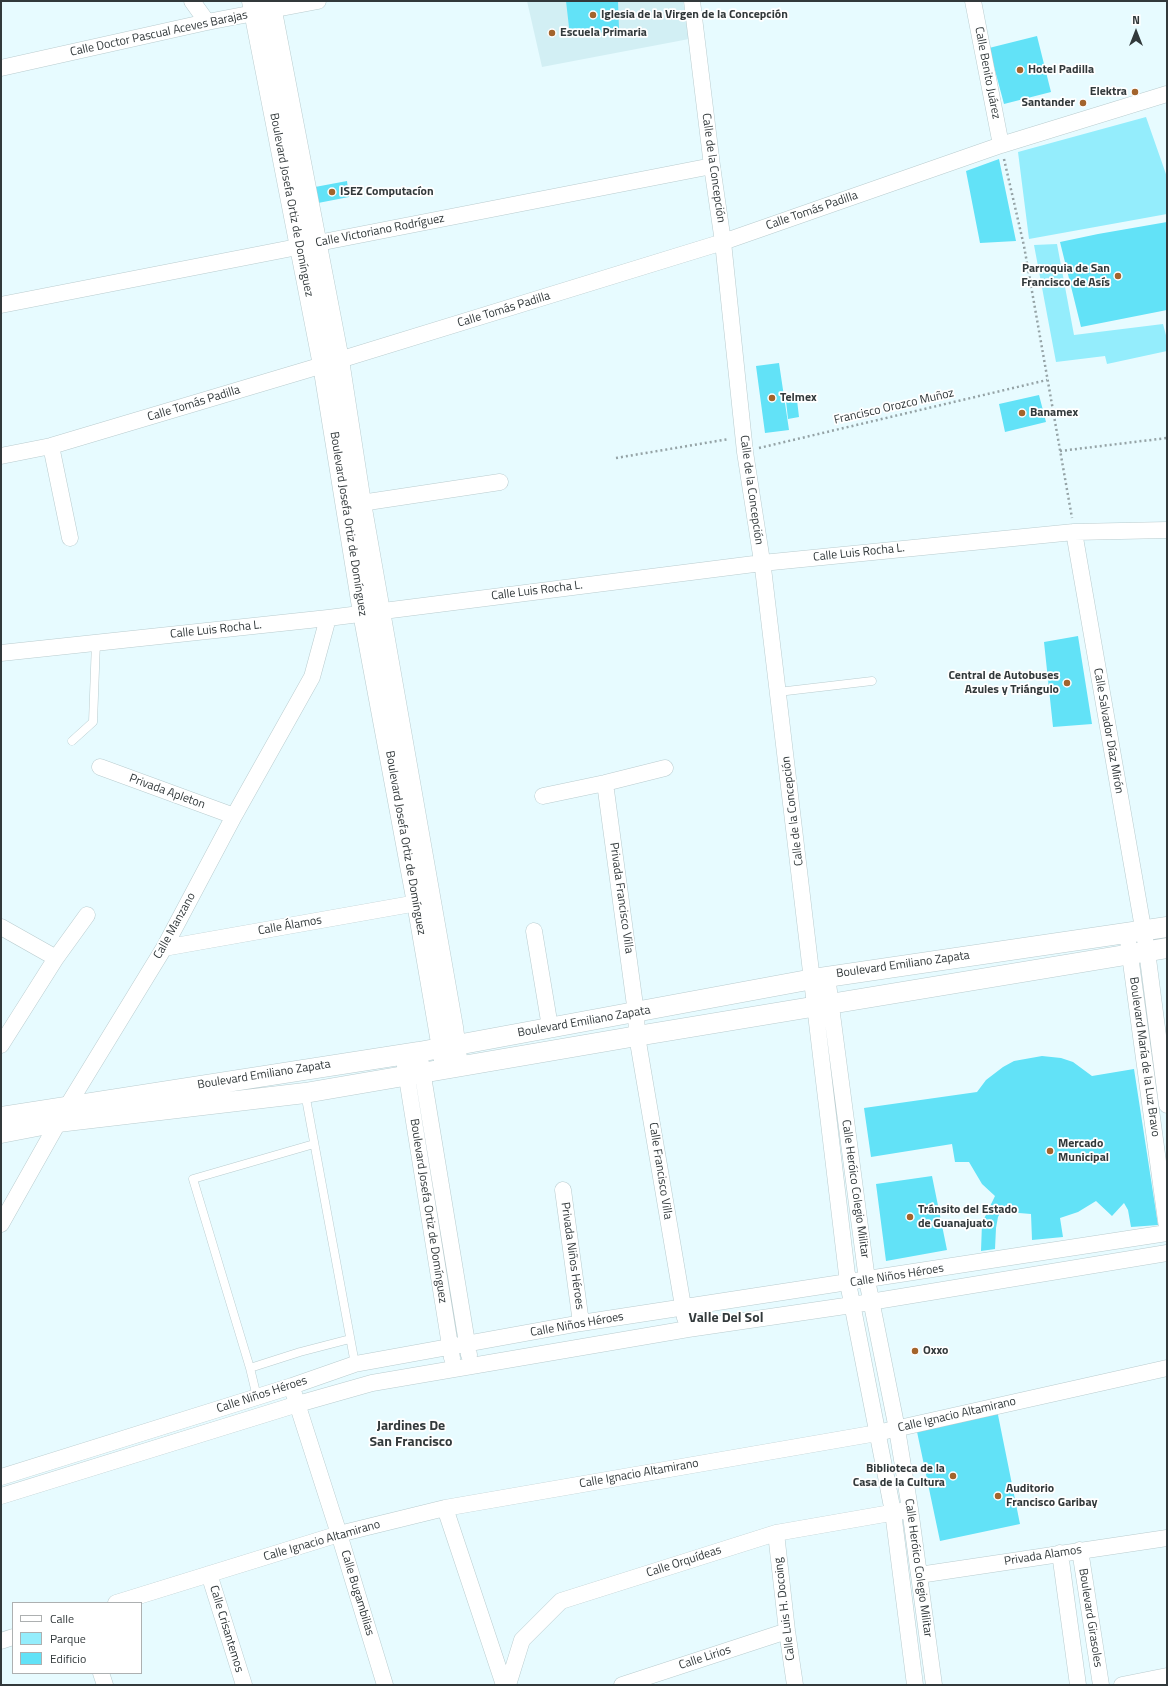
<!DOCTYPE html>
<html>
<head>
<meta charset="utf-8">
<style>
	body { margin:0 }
	#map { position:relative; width:1168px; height:1686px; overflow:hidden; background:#e7fbff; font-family:"Titillium Web",sans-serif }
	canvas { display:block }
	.frame { position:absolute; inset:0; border:2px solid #32393b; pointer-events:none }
	.legend { position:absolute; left:12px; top:1602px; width:130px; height:72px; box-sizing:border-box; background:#fff; border:1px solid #adb0b1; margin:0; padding:5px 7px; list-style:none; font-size:12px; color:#32393b }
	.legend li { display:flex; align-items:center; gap:8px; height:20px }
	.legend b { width:20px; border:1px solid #adb0b1 }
	.north { position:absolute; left:1116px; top:12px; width:40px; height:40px; -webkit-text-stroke:3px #fff; paint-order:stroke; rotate:0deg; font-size:11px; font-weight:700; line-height:16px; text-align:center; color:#32393b }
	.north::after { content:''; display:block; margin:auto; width:14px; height:18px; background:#32393b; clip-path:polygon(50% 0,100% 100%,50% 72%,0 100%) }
</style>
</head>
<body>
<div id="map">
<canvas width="1168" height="1686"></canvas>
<div class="frame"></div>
<ul class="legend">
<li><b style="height:5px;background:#fff"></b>Calle</li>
<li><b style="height:11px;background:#94edfc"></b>Parque</li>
<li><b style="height:11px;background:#62e2f7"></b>Edificio</li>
</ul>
<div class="north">N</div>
</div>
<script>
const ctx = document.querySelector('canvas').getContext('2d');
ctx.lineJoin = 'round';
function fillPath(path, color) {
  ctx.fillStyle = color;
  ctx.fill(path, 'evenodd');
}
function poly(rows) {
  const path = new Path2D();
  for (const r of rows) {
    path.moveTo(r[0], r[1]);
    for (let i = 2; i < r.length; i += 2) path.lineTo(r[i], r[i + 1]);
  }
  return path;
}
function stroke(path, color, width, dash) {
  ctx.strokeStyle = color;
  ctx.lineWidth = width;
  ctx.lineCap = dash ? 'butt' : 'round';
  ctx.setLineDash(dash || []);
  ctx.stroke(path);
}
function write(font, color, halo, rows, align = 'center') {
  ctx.font = font + ' "Titillium Web",sans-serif';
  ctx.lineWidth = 3.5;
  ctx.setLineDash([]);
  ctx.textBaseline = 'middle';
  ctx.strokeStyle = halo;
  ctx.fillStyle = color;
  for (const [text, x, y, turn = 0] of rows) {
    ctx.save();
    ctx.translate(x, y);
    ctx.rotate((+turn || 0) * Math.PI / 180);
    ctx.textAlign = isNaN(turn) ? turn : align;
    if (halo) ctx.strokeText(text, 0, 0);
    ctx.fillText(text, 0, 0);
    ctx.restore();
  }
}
fillPath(poly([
	[527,1,683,1,689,39,542,67]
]), '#d2eff4');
fillPath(poly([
	[1146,117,1167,177,1167,214,1029,239,1018,152],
	[1057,244,1074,335,1163,324,1167,339,1167,351,1107,364,1105,356,1056,362,1034,245]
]), '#94edfc');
fillPath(poly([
	[566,1,618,1,619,29,614,31,570,36],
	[1037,36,1051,92,1004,104,989,48],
	[999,159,1016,241,980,243,966,171],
	[347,181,349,197,318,203,315,187],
	[1167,222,1167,310,1081,327,1060,242,1098,234],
	[779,363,789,430,765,433,756,366],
	[1039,395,1046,422,1005,432,999,404],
	[797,400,799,417,788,419,786,401],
	[1078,636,1092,724,1053,727,1044,642],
	[1042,1056,1061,1058,1073,1062,1092,1076,1134,1069,1158,1225,1131,1227,1128,1210,1124,1203,1112,1216,1096,1201,1078,1212,1060,1218,1063,1237,1032,1240,1031,1214,1019,1213,1003,1207,998,1217,996,1228,995,1249,981,1251,982,1223,995,1196,982,1184,969,1162,955,1162,952,1144,871,1157,864,1108,977,1092,986,1080,1003,1067,1014,1061],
	[932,1176,947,1250,886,1261,876,1184],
	[997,1410,1020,1524,940,1541,916,1427]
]), '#62e2f7');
const service = poly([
	[778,692,872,681],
	[72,741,93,722,96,642],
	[305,1093,355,1364],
	[250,1368,300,1352,350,1339],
	[257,1397,250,1368,193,1179,314,1144]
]);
const minor = poly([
	[192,1,207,22],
	[692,1,712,166,723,242,745,452,763,568,848,1283,893,1512,915,1685],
	[973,1,1001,145],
	[1,68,207,22,318,1],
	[1,305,712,166],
	[51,446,70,538],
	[1,456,51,446,323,365,723,242,1001,145,1167,94],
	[361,503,500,482],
	[1074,532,1147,951,1167,1105],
	[1,653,328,618,762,563,1074,532,1167,530],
	[100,767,234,816],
	[605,783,636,1013,637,1036,685,1318],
	[543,796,605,783,665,768],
	[1,927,56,958],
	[534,931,550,1027],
	[1127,933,1167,1228],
	[164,948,417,903],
	[827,976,867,1280,897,1429,910,1509,934,1685],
	[1,1045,56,958,87,915],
	[419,1052,469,1355],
	[403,1053,452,1358],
	[563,1190,581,1323],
	[1,1224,68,1105,164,948,234,816,312,677,328,618],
	[294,1394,339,1534,385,1685],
	[1,1477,292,1386,355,1364,581,1323,1167,1233],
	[1,1496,298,1404,372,1383,688,1329,852,1305,1167,1253],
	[445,1508,504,1685],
	[776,1533,787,1631,795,1685],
	[1080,1550,1101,1685],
	[1060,1553,1078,1685],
	[209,1574,244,1685],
	[919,1575,1167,1538],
	[116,1603,339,1534,445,1508,877,1433,1167,1368],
	[1,1641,13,1637],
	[101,1673,105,1685],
	[508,1685,522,1640,561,1601,776,1533,902,1511],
	[622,1685,787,1631],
	[1122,1685,1167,1676]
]);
const tertiary = poly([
	[252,1,323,365,363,613,417,903,444,1060],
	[270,1,339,360,361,503,453,1027,457,1058],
	[1,1117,419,1052,813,979,1167,927],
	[1,1133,58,1122,305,1093,637,1036,1167,948]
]);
stroke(service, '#b9cccf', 9);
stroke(minor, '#b9cccf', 17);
stroke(tertiary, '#b9cccf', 21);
stroke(poly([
	[1004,159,1024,246,1072,518],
	[759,448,1047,380],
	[1060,451,1167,438],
	[616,458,729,439]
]), '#95a3a6', 2.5, [2, 3]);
stroke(service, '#fff', 8);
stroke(minor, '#fff', 16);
stroke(tertiary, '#fff', 20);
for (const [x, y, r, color] of [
	[593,15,4,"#a3642c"],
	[552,33,4,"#a3642c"],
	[1020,70,4,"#a3642c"],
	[1135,92,4,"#a3642c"],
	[1083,103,4,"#a3642c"],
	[332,192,4,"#a3642c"],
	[1118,276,4,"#a3642c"],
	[772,398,4,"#a3642c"],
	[1022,413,4,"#a3642c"],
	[1067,683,4,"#a3642c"],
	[1050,1151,4,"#a3642c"],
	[910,1217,4,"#a3642c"],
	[915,1351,4,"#a3642c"],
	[953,1476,4,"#a3642c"],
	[998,1496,4,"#a3642c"]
]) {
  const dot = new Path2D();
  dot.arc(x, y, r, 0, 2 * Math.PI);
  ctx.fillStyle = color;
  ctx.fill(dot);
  stroke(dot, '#fff', 1.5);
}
write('bold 12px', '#32393b', '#fff', [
	["Iglesia de la Virgen de la Concepción",601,15],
	["Escuela Primaria",560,33],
	["Hotel Padilla",1028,70],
	["Elektra",1127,92,"right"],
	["Santander",1075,103,"right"],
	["ISEZ Computacíon",340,192],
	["Parroquia de San",1110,269,"right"],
	["Francisco de Asís",1110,283,"right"],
	["Telmex",780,398],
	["Banamex",1030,413],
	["Central de Autobuses",1059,676,"right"],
	["Azules y Triángulo",1059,690,"right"],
	["Mercado",1058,1144],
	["Municipal",1058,1158],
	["Tránsito del Estado",918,1210],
	["de Guanajuato",918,1224],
	["Oxxo",923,1351],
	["Biblioteca de la",945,1469,"right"],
	["Casa de la Cultura",945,1483,"right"],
	["Auditorio",1006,1489],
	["Francisco Garibay",1006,1503]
], 'left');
write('12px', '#32393b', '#fff', [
	["Calle Doctor Pascual Aceves Barajas",159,34,-12],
	["Calle Benito Juárez",987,73,79],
	["Calle de la Concepción",713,168,82],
	["Boulevard Josefa Ortiz de Domínguez",291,205,79],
	["Calle Tomás Padilla",812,211,-19],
	["Calle Victoriano Rodríguez",380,231,-11],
	["Calle Tomás Padilla",504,310,-17],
	["Calle Tomás Padilla",194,404,-17],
	["Francisco Orozco Muñoz",894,407,-13],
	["Calle de la Concepción",751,490,82],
	["Boulevard Josefa Ortiz de Domínguez",348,524,81],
	["Calle Luis Rocha L.",859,553,-6],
	["Calle Luis Rocha L.",537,591,-7],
	["Calle Luis Rocha L.",216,630,-6],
	["Calle Salvador Díaz Mirón",1108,731,80],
	["Privada Apleton",167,792,20],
	["Calle de la Concepción",793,811,-97],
	["Boulevard Josefa Ortiz de Domínguez",405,843,80],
	["Privada Francisco Villa",621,898,82],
	["Calle Manzano",175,926,-61],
	["Calle Álamos",290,926,-10],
	["Boulevard Emiliano Zapata",903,965,-8],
	["Boulevard Emiliano Zapata",584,1022,-10],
	["Boulevard María de la Luz Bravo",1144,1057,82],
	["Boulevard Emiliano Zapata",264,1075,-9],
	["Calle Francisco Villa",660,1171,81],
	["Calle Heróico Colegio Militar",855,1189,82],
	["Boulevard Josefa Ortiz de Domínguez",428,1211,81],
	["Privada Niños Héroes",572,1256,82],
	["Calle Niños Héroes",897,1276,-9],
	["Calle Niños Héroes",577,1325,-10],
	["Calle Niños Héroes",262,1395,-18],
	["Calle Ignacio Altamirano",957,1415,-13],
	["Calle Ignacio Altamirano",639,1474,-10],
	["Calle Ignacio Altamirano",322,1541,-16],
	["Privada Alamos",1043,1556,-9],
	["Calle Orquídeas",684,1562,-18],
	["Calle Heróico Colegio Militar",918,1568,82],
	["Calle Bugambilias",357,1593,73],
	["Calle Luis H. Docoing",785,1609,-97],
	["Boulevard Girasoles",1090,1618,81],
	["Calle Crisantemos",226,1629,73],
	["Calle Lirios",705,1658,-18]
]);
write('bold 14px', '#32393b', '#fff', [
	["Valle Del Sol",726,1319],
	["Jardines De",411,1427],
	["San Francisco",411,1443]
]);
</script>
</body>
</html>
